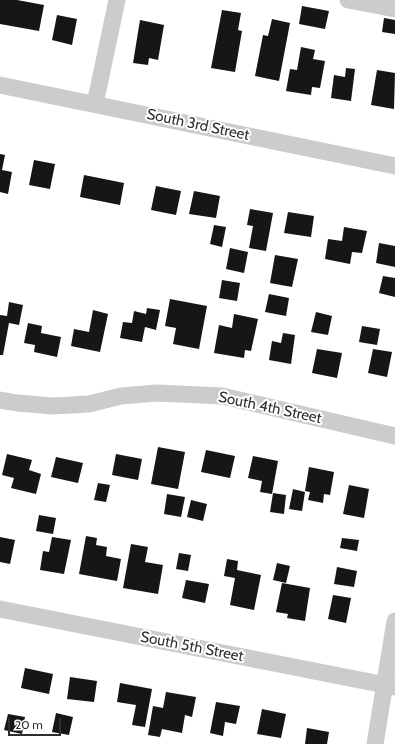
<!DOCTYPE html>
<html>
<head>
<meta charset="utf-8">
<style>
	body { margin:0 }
	#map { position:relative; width:395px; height:744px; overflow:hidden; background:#fff; font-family:Cabin,sans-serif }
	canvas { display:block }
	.scale { position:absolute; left:8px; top:718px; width:53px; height:18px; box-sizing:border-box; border:2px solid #2f2f2f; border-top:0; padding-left:5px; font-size:12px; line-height:14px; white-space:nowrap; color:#2f2f2f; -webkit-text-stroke:3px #fff; paint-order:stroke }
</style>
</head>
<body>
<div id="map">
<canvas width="395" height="744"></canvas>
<div class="scale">20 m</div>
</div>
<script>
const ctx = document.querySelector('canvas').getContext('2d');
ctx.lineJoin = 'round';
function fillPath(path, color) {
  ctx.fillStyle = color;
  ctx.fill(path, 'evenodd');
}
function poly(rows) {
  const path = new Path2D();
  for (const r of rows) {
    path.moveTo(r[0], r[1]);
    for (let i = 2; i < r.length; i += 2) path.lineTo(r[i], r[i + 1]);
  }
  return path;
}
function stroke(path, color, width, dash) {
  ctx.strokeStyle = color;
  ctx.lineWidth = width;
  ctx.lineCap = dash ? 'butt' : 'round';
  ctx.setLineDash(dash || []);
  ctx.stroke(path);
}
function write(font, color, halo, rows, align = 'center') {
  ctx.font = font + ' Cabin,sans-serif';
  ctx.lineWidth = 4;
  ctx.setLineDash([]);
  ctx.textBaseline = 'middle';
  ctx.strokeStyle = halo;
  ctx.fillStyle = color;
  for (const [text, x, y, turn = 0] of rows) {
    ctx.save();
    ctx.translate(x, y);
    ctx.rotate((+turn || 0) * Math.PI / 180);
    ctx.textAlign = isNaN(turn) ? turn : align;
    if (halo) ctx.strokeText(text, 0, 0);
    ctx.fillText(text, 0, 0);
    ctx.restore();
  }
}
fillPath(poly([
	[0,0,17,0,44,5,39,31,0,24],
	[302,6,329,11,325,29,299,24],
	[222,10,241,13,238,30,242,31,235,72,211,68],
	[57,15,77,19,72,45,52,40],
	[384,18,395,20,395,34,382,32],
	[272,19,290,23,279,81,255,76,263,35,268,36],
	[140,20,164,25,158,60,149,58,148,65,133,63],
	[301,47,315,50,313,59,325,61,320,88,312,87,311,95,286,91,290,69,297,70],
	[346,68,355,69,351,101,331,98,334,75,345,77],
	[377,70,395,73,394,109,371,105],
	[0,154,5,155,2,170,12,172,8,194,0,192],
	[34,160,55,164,50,189,29,185],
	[84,175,124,183,120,205,80,197],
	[156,186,181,191,176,215,151,210],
	[194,191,220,196,216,218,189,214],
	[250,209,273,213,266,251,249,248,253,226,247,225],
	[288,212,314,216,311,237,284,233],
	[214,225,226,227,222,247,210,244],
	[344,227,367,231,362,253,352,252,350,264,325,259,328,239,342,241],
	[379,243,395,246,395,267,376,263],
	[230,248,248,252,244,273,226,269],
	[275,255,298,259,292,287,270,283],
	[383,276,395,278,395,297,379,293],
	[222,280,240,283,237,301,219,298],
	[269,294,289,298,286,316,265,312],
	[170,299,207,306,199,349,173,344,176,328,165,326],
	[9,302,23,305,19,325,9,323,3,355,0,355,0,315,7,316],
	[147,308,160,310,156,330,145,327,142,342,120,338,123,322,132,323,134,311,146,314],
	[93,310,108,314,100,352,71,346,74,329,89,332],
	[316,312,332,316,328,335,311,332],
	[234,314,258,319,251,351,245,350,244,358,214,353,219,325,232,328],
	[28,323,42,326,41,333,61,337,57,357,34,352,35,345,24,343],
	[362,326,380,329,377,345,359,342],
	[283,333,295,335,291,364,269,360,272,341,281,343],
	[317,349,342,353,337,378,312,373],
	[373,349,392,352,387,377,368,373],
	[158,447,185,452,178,489,151,484],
	[206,450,235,456,230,478,201,472],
	[7,454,32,460,29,470,41,474,36,494,11,488,14,478,2,475],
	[116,454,142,459,138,480,112,475],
	[253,456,278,461,272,494,260,492,262,481,248,478],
	[56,457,83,463,78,483,51,477],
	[309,467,334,472,330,495,324,494,323,503,308,500,310,492,305,491],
	[98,483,110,485,106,502,94,500],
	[349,485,369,489,364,518,343,514],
	[293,489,305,492,302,511,289,509],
	[273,493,286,495,284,514,270,512],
	[167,494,185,497,181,517,164,514],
	[191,500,207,504,203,521,187,517],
	[39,515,56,518,53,534,36,531],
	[86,536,97,538,96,545,107,547,106,556,121,559,117,581,79,574],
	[0,537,15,540,10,564,0,562],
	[52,537,71,540,64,574,40,570,43,551,49,552],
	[342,538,359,540,357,551,340,548],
	[131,544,148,547,145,562,163,565,158,594,123,588],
	[179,553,191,555,188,571,176,569],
	[227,559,238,561,237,570,261,575,254,610,230,605,235,578,224,576],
	[277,563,290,566,286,583,273,580],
	[337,567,357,571,354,587,334,584],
	[186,580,209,584,205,603,182,598],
	[282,583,310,588,305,621,287,618,288,614,276,612],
	[333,595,351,598,346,623,328,619],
	[25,668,53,674,49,694,21,688],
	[70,677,97,681,94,702,67,699],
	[120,683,152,689,145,727,132,725,136,705,117,702],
	[166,692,196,697,192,717,185,715,182,733,162,729,160,737,148,735,153,706,163,708],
	[216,702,240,706,236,724,225,722,223,736,210,733],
	[262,709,286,714,281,738,257,734],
	[56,713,73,717,69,735,52,732],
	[8,714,25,717,22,734,4,730],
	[307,728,329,732,327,744,305,744]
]), '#161616');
stroke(poly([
	[348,0,395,9],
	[0,85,395,166],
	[95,104,117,0],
	[0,400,17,403,53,406,89,404,121,396,157,393,222,396,395,436],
	[0,609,395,687],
	[375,744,395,621]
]), '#ccc', 17);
write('15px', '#2f2f2f', '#fff', [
	["South 3rd Street",198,125,12],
	["South 4th Street",270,408,12],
	["South 5th Street",192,647,11]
]);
</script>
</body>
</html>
